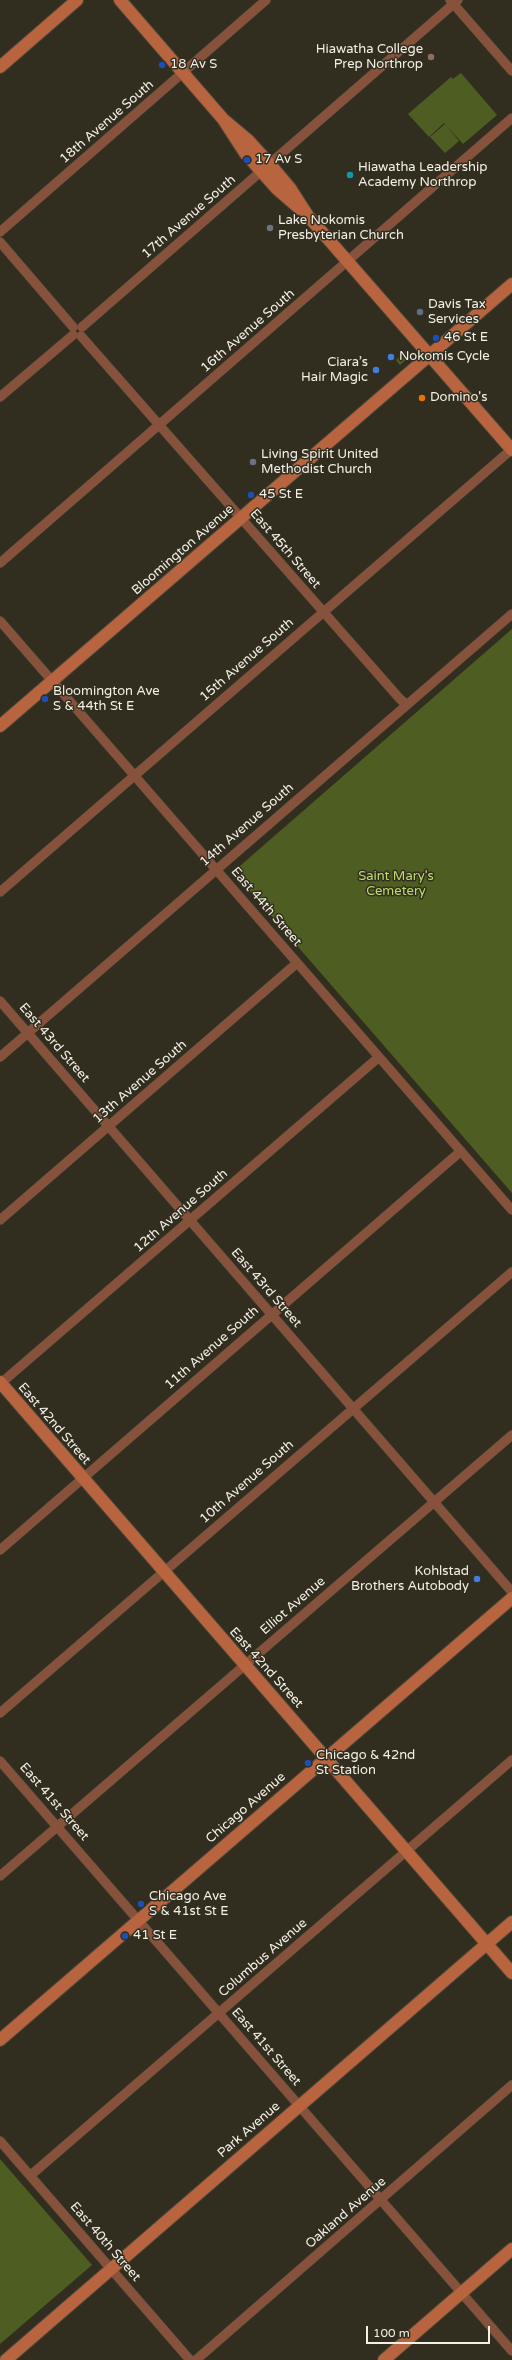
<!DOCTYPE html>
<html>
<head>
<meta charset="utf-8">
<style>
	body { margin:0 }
	#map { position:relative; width:512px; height:2360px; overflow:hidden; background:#322e1f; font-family:"Varela Round",sans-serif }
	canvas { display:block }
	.scale { position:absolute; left:366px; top:2326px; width:124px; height:18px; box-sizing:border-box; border:2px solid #f3f0e7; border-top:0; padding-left:5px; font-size:12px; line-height:14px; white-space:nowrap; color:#f3f0e7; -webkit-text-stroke:3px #322e1f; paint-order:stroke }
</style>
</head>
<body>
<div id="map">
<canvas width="512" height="2360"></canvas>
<div class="scale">100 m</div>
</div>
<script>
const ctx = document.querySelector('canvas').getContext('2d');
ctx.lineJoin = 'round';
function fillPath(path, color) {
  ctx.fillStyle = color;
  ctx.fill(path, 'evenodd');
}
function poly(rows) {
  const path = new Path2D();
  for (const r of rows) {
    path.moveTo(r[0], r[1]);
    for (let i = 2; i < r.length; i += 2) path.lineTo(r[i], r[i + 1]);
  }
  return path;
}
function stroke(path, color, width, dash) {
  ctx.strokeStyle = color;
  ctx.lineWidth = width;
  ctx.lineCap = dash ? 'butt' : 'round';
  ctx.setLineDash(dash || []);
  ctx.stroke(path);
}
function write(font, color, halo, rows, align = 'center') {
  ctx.font = font + ' "Varela Round",sans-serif';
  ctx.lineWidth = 3;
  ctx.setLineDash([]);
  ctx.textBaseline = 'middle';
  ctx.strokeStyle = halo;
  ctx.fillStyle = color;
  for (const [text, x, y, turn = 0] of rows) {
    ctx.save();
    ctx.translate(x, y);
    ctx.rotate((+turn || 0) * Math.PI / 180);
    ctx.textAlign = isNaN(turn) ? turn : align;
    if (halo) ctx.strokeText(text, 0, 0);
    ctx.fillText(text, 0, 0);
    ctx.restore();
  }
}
fillPath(poly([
	[461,73,497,115,463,144,444,123,429,137,408,114,451,77,453,79],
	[445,124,459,141,445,153,430,137],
	[407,350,411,354,409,357,400,365,396,360],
	[512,629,512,1193,233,872],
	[0,2159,92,2265,0,2344]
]), '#4e5e23');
const street = poly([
	[450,0,512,71],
	[0,232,266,0],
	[0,242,73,327],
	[82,327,458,0],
	[81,336,400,699,407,705],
	[0,397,73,335],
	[0,563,512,118],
	[0,621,512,1210],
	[0,892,512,449],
	[0,1001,512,1592],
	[0,1057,512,614],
	[0,1220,297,963],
	[0,1384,379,1057],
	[0,1550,461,1151],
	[0,1713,512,1272],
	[0,1761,512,2351],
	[0,1876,512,1435],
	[0,2141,190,2360],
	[31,2175,512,1760],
	[196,2360,512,2085]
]);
const secondary = poly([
	[120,0,223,119,245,153,277,189,300,209],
	[0,67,77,0],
	[223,119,248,140,269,163,290,188,308,216,512,450],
	[0,726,512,284],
	[0,1382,512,1973],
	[0,2040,512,1598],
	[6,2360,512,1922],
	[384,2360,512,2249]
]);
stroke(street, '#4d493b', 10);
stroke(secondary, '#4d493b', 14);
stroke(street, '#87523b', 9);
stroke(secondary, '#b7643f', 12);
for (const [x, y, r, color] of [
	[431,57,4,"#8d6e63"],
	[162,65,4,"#1a4fb4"],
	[247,160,4,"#1a4fb4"],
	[350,175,4,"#0f9aa8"],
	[270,228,4,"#6b7280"],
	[420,312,4,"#5c6f8a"],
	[436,338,4,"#1a4fb4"],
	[391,357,4,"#3f7fe0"],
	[376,370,4,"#3f7fe0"],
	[422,398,4,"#e8710a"],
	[253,462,4,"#6b7280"],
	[251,495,4,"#1a4fb4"],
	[45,699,4,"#1a4fb4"],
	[477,1579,4,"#3f7fe0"],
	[308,1763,4,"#1a4fb4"],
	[141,1904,4,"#1a4fb4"],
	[125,1936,4,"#1a4fb4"]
]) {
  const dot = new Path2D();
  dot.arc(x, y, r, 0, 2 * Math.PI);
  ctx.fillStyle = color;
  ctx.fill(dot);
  stroke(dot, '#322e1f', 1.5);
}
write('13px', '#f3f0e7', '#322e1f', [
	["Hiawatha College",423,50,"right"],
	["Prep Northrop",423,65,"right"],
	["18 Av S",170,65],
	["17 Av S",255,160],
	["Hiawatha Leadership",358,168],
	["Academy Northrop",358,183],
	["Lake Nokomis",278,221],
	["Presbyterian Church",278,236],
	["Davis Tax",428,305],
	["Services",428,320],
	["46 St E",444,338],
	["Nokomis Cycle",399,357],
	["Ciara’s",368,363,"right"],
	["Hair Magic",368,378,"right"],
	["Domino's",430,398],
	["Living Spirit United",261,455],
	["Methodist Church",261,470],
	["45 St E",259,495],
	["Bloomington Ave",53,692],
	["S & 44th St E",53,707],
	["Kohlstad",469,1572,"right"],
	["Brothers Autobody",469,1587,"right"],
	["Chicago & 42nd",316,1756],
	["St Station",316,1771],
	["Chicago Ave",149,1897],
	["S & 41st St E",149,1912],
	["41 St E",133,1936]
], 'left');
write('13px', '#f3f0e7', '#322e1f', [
	["18th Avenue South",107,122,-41],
	["17th Avenue South",189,217,-41],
	["16th Avenue South",248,331,-41],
	["East 45th Street",285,549,49],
	["Bloomington Avenue",183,550,-41],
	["15th Avenue South",247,660,-41],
	["14th Avenue South",247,825,-41],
	["East 44th Street",266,907,49],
	["East 43rd Street",54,1043,49],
	["13th Avenue South",140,1082,-41],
	["12th Avenue South",181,1211,-41],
	["East 43rd Street",266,1288,49],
	["11th Avenue South",212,1348,-41],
	["East 42nd Street",54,1424,49],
	["10th Avenue South",247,1482,-41],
	["Elliot Avenue",293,1606,-41],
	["East 42nd Street",266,1668,48],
	["East 41st Street",54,1802,49],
	["Chicago Avenue",246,1808,-41],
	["Columbus Avenue",263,1958,-41],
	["East 41st Street",266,2047,49],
	["Park Avenue",249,2130,-41],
	["Oakland Avenue",346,2213,-41],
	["East 40th Street",105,2242,49]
]);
write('13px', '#bcdd6c', '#322e1f', [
	["Saint Mary's",396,877],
	["Cemetery",396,892]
]);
</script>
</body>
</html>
